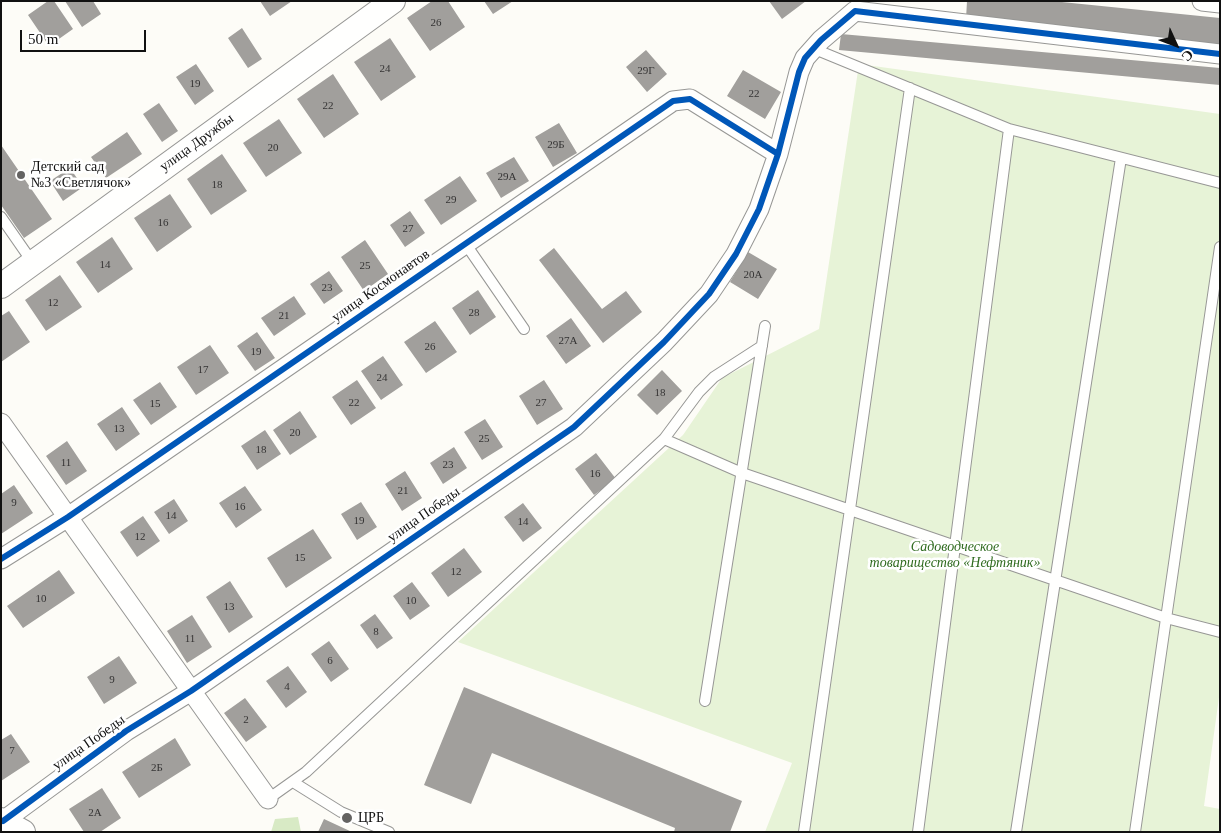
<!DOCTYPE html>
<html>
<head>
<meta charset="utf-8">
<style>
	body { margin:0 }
	#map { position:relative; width:1221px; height:833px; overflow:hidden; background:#fdfcf7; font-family:Georgia,serif }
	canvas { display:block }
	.frame { position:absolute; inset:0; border:2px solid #111; pointer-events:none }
	.north { position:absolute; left:1151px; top:20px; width:50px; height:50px; -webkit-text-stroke:4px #fff; paint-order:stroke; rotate:133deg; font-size:14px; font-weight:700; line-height:20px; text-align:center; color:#111 }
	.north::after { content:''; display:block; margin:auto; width:18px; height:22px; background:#111; clip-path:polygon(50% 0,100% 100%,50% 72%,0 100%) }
	.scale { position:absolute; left:20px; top:30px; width:126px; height:22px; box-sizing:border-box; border:2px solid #111; border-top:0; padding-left:6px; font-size:15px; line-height:18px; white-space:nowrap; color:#111; -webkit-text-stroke:4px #fff; paint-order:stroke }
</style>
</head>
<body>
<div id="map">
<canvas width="1221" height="833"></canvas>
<div class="frame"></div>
<div class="north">С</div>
<div class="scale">50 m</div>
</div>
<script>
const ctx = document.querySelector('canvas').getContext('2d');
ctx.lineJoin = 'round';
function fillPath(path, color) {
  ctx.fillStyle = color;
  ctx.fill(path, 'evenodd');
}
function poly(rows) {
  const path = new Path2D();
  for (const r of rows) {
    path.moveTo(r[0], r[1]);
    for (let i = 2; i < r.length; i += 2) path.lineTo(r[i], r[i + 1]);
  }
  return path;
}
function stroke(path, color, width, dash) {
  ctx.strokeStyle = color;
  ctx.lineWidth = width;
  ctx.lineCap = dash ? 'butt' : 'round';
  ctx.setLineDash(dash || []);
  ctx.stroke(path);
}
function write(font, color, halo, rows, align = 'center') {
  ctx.font = font + ' Georgia,serif';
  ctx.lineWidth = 5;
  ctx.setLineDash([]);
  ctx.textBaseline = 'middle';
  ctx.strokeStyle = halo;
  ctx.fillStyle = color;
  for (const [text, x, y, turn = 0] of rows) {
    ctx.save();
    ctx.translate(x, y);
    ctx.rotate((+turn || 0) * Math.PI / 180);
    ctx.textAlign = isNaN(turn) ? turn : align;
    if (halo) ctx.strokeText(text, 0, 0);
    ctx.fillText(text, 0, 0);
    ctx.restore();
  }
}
fillPath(poly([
	[859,64,1220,114,1220,690,1204,806,1220,809,1220,832,765,832,792,763,458,642,683,435,722,378,819,329]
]), '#e7f3d7');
fillPath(poly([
	[298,817,301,832,271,832,275,819]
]), '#d8eac5');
fillPath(poly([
	[48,1,54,1,73,29,49,46,28,15],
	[65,1,93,1,101,14,82,27],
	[260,1,292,1,270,16],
	[432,1,448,1,465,27,430,51,407,18],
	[484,1,513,1,493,14],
	[769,1,806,1,782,19],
	[967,1,1052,1,1220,18,1220,46,966,19],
	[242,28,262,59,248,68,228,38],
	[841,34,1220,68,1220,85,839,50],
	[390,38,416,77,381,101,354,62],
	[646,50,667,74,647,92,626,67],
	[196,64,214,91,195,105,176,77],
	[743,70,781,92,765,119,727,96],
	[333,74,359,114,324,138,297,99],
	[159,103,178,131,162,142,143,114],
	[279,119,302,153,266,177,243,143],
	[559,123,577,153,553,167,535,137],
	[127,132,142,154,106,178,91,157],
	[1,145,52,219,24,238,1,205],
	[222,154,247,191,211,215,187,179],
	[514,157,529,181,501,198,486,173],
	[70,168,83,187,63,201,50,181],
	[460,176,477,201,441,225,424,200],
	[170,194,192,227,157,252,134,218],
	[410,211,425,233,405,247,390,225],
	[112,237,133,269,98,293,76,262],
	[365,240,388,274,364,291,341,257],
	[554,248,602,309,626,291,642,312,603,343,539,260],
	[748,252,777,269,758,299,730,282],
	[329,271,343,291,324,304,310,284],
	[60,275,82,307,46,331,25,300],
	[478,290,496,317,470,335,452,308],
	[294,296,306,314,274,336,261,318],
	[9,311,30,342,1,362,1,316],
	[571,318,591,346,566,364,546,336],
	[435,321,457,352,426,373,404,342],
	[257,332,275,358,255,371,237,346],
	[210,345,229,373,196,395,177,367],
	[383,356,403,385,381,400,361,371],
	[662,370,682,391,657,415,637,395],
	[357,380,376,408,351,425,332,397],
	[544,380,563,409,537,425,519,396],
	[160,382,177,407,151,425,133,400],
	[122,407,140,434,116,451,97,424],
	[300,411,317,437,290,455,273,430],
	[485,419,503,447,482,460,464,432],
	[265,430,281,454,257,470,241,446],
	[67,441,87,471,66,485,46,456],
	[454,447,467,468,443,484,430,463],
	[596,453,616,479,594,495,575,469],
	[405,471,422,498,402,511,385,484],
	[14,485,33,513,1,534,1,494],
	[245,486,262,510,236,528,219,503],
	[174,499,188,521,169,534,154,512],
	[361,502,377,527,357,540,341,514],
	[523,503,542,528,523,542,504,517],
	[143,516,160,541,137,557,120,532],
	[313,529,332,558,286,588,267,558],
	[464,548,482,572,448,597,431,573],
	[59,570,75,593,23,628,7,606],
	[230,581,253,617,229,633,206,597],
	[412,582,430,606,410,620,393,596],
	[375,614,393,638,377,649,360,625],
	[192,615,212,647,187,663,167,631],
	[329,641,349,669,331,682,311,654],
	[119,656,137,683,104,704,87,677],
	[288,666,307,692,286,708,266,681],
	[464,687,742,801,730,832,674,832,675,828,492,753,471,804,424,785],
	[245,698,267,727,246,742,224,713],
	[11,734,30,762,1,781,1,740],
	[175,738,191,765,139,798,122,772],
	[102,788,121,818,100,832,84,832,69,809],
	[324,819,352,832,318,832]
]), '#a19f9c');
const service = poly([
	[812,48,1009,129,918,832],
	[1009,129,1220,183],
	[1,217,33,263],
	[465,243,524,329],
	[664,439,742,473,1166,618,1220,632],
	[705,701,765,326],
	[293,782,341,812,389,832],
	[268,799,306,772,664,439,699,392,714,377,762,346],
	[804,832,910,88],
	[1016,832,1121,158],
	[1135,832,1220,247]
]);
const minor = poly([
	[1202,1,1220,3],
	[1,423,268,799],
	[1,559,68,517,673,101,690,99,778,154],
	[3,821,126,731,191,691,574,427,664,342,709,294,736,254,759,209,778,154,799,72,805,58,821,40,855,11,1220,54]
]);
const tertiary = poly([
	[1,286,393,1],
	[1,820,23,832]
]);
stroke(service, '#979795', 12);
stroke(minor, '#979795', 21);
stroke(tertiary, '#979795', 26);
stroke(service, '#fffffe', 10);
stroke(minor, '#fffffe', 19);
stroke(tertiary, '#fffffe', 24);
stroke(poly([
	[1,559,68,517,673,101,690,99,778,154],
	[3,821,126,731,191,691,574,427,664,342,709,294,736,254,759,209,778,154,799,72,805,58,821,40,855,11,1220,54]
]), '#0057b8', 6);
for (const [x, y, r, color] of [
	[21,175,5,"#646362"],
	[347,818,6,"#646362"]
]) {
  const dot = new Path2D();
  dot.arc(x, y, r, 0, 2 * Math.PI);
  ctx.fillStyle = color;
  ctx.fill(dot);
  stroke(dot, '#fff', 2);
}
write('11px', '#353434', null, [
	["26",436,23],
	["24",385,69],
	["29Г",646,71],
	["19",195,84],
	["22",754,94],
	["22",328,106],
	["29Б",556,145],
	["20",273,148],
	["29А",507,177],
	["18",217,185],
	["29",451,200],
	["16",163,223],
	["27",408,229],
	["14",105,265],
	["25",365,266],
	["20А",753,275],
	["23",327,288],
	["12",53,303],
	["28",474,313],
	["21",284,316],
	["27А",568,341],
	["26",430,347],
	["19",256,352],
	["17",203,370],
	["24",382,378],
	["18",660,393],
	["22",354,403],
	["27",541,403],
	["15",155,404],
	["13",119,429],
	["20",295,433],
	["25",484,439],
	["18",261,450],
	["11",66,463],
	["23",448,465],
	["16",595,474],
	["21",403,491],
	["9",14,503],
	["16",240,507],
	["14",171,516],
	["19",359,521],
	["14",523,522],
	["12",140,537],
	["15",300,558],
	["12",456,572],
	["10",41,599],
	["10",411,601],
	["13",229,607],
	["8",376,632],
	["11",190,639],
	["6",330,661],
	["9",112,680],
	["4",287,687],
	["2",246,720],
	["7",12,751],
	["2Б",157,768],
	["2А",95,813]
]);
write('14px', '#111', '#fff', [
	["улица Дружбы",197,143,-36],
	["улица Космонавтов",381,286,-35],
	["улица Победы",424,515,-35],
	["улица Победы",89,743,-35]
]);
write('14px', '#111', '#fff', [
	["Детский сад",31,167],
	["№3 «Светлячок»",31,183],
	["ЦРБ",358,818]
], 'left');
write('italic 14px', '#2f6b1f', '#fff', [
	["Садоводческое",955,547],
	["товарищество «Нефтяник»",955,563]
]);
</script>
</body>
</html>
